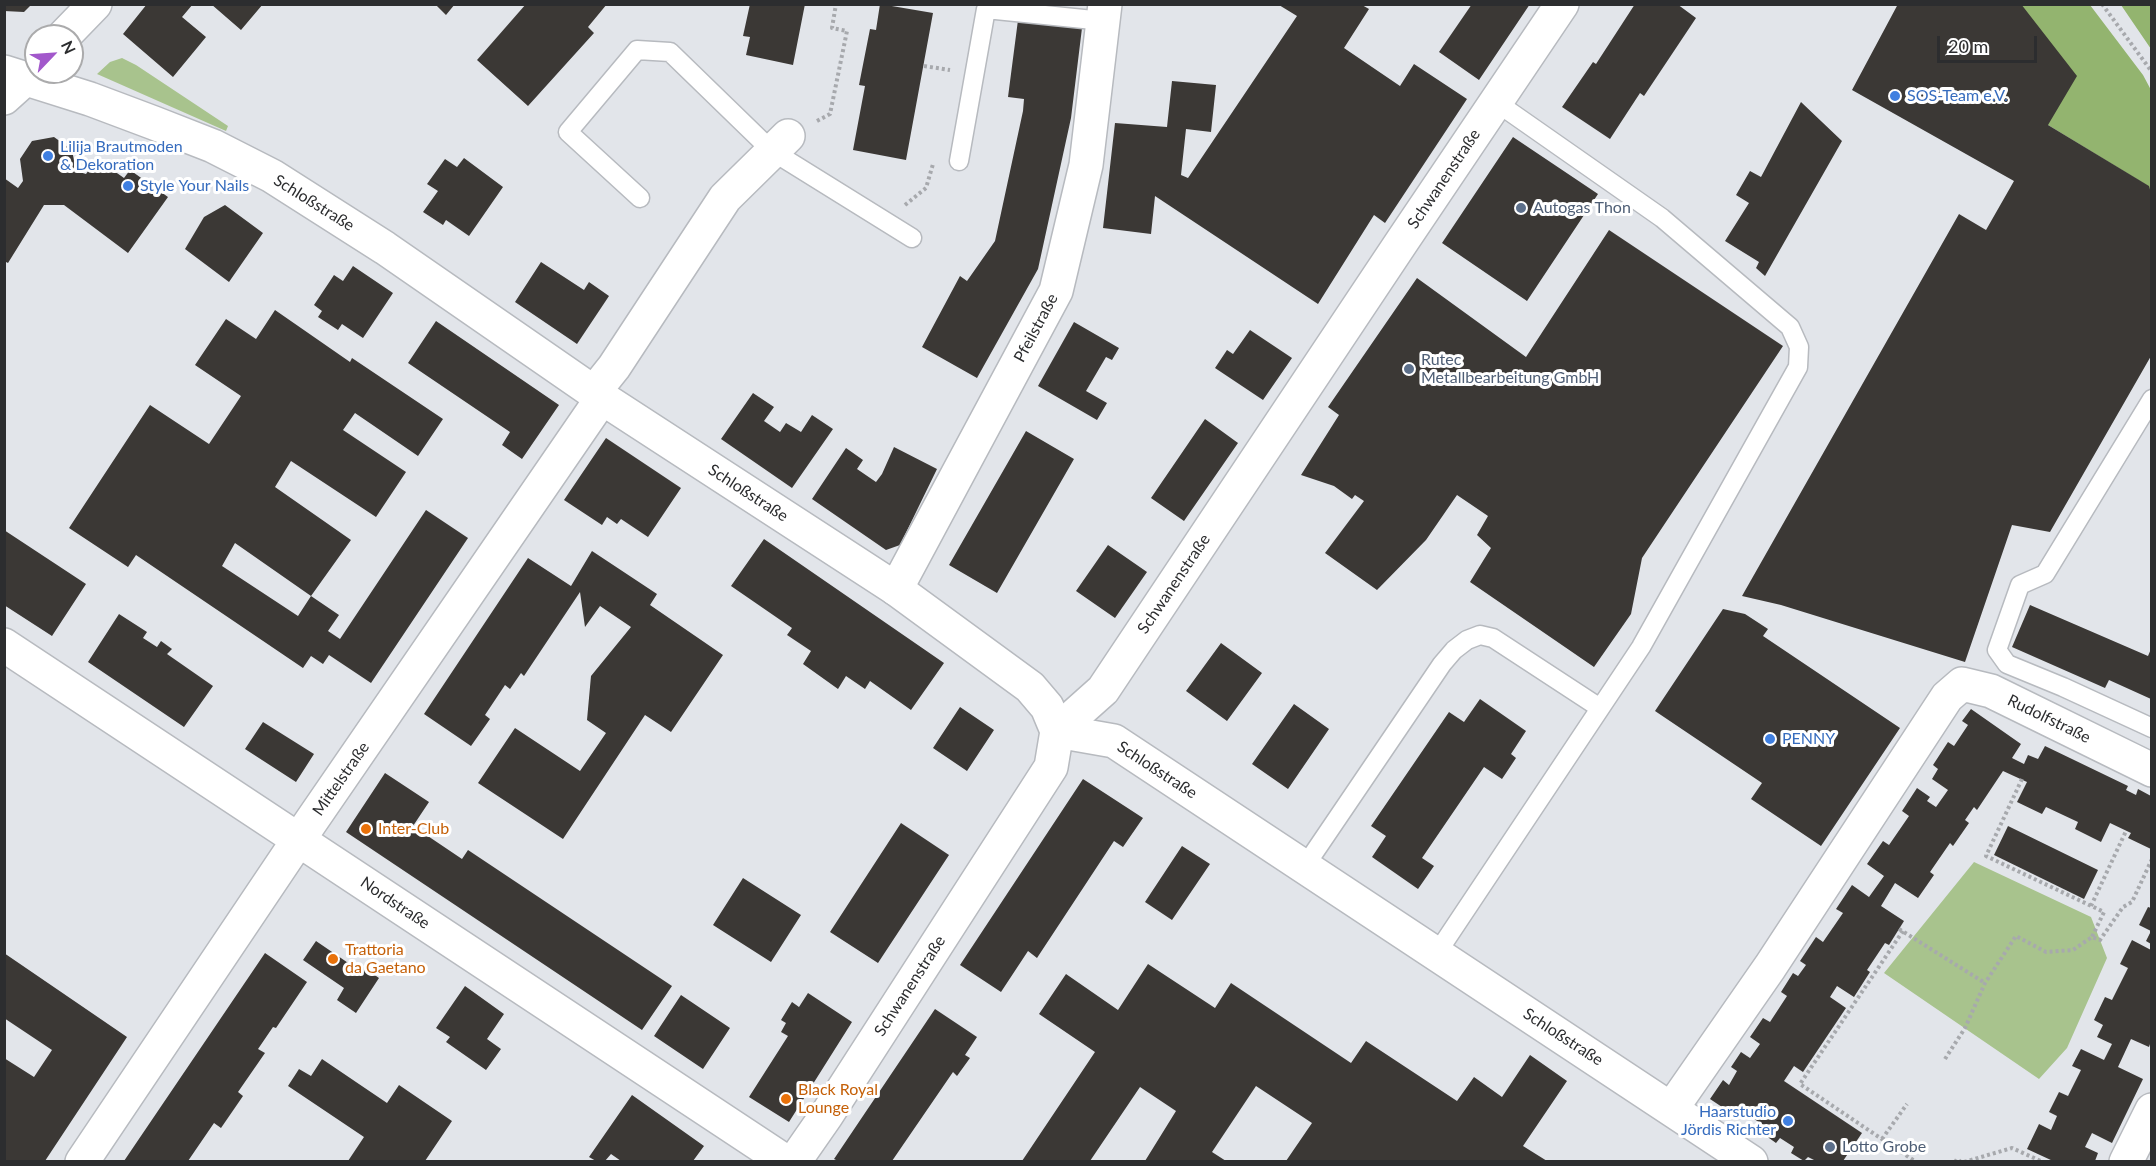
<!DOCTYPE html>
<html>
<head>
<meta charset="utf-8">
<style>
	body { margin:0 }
	#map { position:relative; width:2156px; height:1166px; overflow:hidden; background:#e2e5ea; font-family:Lato,sans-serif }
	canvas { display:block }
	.frame { position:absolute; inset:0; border:6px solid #2c2d2f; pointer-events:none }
	.north { position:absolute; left:24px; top:24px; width:60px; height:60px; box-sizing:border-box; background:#fff; border:2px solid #ababac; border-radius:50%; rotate:65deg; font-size:16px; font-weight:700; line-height:24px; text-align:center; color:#2c2d2f }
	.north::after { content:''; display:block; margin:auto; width:21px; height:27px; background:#a258cb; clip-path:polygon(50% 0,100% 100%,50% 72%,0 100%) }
	.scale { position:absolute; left:1937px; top:36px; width:100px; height:27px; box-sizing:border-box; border:3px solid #2c2d2f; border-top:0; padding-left:8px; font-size:18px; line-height:21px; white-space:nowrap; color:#2c2d2f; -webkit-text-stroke:4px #fff; paint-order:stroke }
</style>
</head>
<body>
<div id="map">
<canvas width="2156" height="1166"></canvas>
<div class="frame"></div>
<div class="north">N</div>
<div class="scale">20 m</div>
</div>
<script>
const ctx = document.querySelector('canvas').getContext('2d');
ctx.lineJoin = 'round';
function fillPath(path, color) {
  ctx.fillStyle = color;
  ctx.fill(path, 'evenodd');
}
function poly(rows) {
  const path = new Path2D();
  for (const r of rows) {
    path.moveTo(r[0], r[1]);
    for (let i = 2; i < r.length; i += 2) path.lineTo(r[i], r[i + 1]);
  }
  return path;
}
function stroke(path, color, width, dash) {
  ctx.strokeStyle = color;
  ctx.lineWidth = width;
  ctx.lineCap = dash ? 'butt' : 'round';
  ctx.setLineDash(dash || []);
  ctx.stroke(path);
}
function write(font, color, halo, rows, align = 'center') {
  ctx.font = font + ' Lato,sans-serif';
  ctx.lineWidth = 6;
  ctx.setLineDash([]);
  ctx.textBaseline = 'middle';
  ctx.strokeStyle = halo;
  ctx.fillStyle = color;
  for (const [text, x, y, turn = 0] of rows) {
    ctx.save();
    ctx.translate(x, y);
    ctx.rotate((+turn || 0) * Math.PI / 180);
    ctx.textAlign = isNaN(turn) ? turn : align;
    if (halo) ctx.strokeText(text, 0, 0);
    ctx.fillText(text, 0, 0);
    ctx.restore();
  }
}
fillPath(poly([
	[122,58,136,65,228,126,226,131,97,74,110,62],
	[1974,862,2091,917,2107,958,2067,1048,2039,1079,1884,973]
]), '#a8c38d');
fillPath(poly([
	[2021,5,2090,5,2143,75,2151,90,2151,193,2148,186,2048,125],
	[2121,5,2151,5,2151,49]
]), '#93b46f');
fillPath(poly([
	[4,4,32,4,24,12,4,11],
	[147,4,193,4,182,17,206,37,173,77,123,34],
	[211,4,263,4,241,30],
	[435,4,455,4,446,15],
	[526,4,607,4,588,27,594,33,528,106,477,60],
	[750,4,805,4,793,65,746,55,750,37,743,36],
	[880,4,933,13,906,160,853,150,865,86,859,85,870,29,876,30],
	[1472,4,1530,4,1479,80,1439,52],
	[1635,4,1677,4,1696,18,1644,96,1640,93,1610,139,1562,107,1593,62,1596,64],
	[1898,4,2021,4,2077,76,2048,125,2149,186,2151,193,2151,356,2050,532,2012,525,1965,662,1781,605,1742,596,1959,214,1986,230,2014,181,1852,90],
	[1279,5,1362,5,1369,9,1344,48,1400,86,1414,64,1467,99,1385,223,1374,215,1318,304,1155,196,1151,234,1103,228,1115,123,1167,127,1172,81,1216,85,1211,132,1186,129,1181,175,1188,178,1297,16],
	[1018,20,1082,28,1071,118,1038,269,977,378,922,347,960,276,967,281,995,241,1023,111,1024,99,1008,97],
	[1801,102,1842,141,1765,276,1756,268,1759,262,1725,241,1749,203,1736,195,1750,171,1761,177],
	[54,137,72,150,76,171,86,174,97,159,124,178,130,170,168,197,128,253,64,205,44,205,8,263,4,261,4,178,18,188,23,181,20,159,32,141],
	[1513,137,1598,194,1527,301,1442,243],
	[464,158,503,187,469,236,446,220,443,225,423,212,438,191,427,184,445,159,457,167],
	[225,205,263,233,229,282,185,249,204,217],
	[1609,230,1783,346,1642,558,1631,614,1594,667,1470,582,1491,548,1477,535,1488,516,1457,495,1426,540,1377,590,1325,553,1364,501,1355,495,1352,499,1334,486,1301,475,1339,415,1328,407,1417,278,1526,357],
	[541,262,584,290,589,282,609,296,577,344,515,302],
	[353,266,393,293,363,338,342,324,338,330,318,317,322,311,314,305,334,275,343,281],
	[275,310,350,362,352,358,443,419,418,456,355,413,343,430,406,472,376,517,291,461,275,487,351,540,311,596,235,543,222,566,298,616,311,596,339,615,328,631,340,639,426,510,468,538,371,683,329,655,323,664,311,656,303,668,136,555,128,567,69,528,150,405,209,444,241,396,195,365,226,319,256,339],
	[436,321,559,405,522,459,502,445,510,432,408,363],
	[1074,322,1119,348,1112,360,1106,357,1086,391,1107,403,1097,420,1038,386],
	[1250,330,1292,358,1263,400,1215,368,1227,350,1233,354],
	[753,393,774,407,764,421,780,432,786,423,801,432,812,415,833,429,792,488,721,439],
	[1205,419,1238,443,1184,521,1151,498],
	[1026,431,1074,459,997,593,949,565],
	[606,438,681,488,648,537,621,519,617,524,607,517,602,525,564,500],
	[894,447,937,469,900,545,886,550,812,499,846,448,863,460,857,469,876,482,882,474],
	[4,530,86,584,52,636,4,605],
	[764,539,944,663,911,710,870,681,865,689,846,676,838,689,803,664,811,651,787,635,792,628,731,586],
	[1108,545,1147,572,1115,618,1076,591],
	[592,551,657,594,650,605,723,655,671,732,645,715,563,839,478,783,515,728,580,771,606,733,587,720,591,676,631,627,600,606,585,627,580,592,524,676,521,673,510,689,505,685,485,715,490,719,471,746,424,714,528,558,571,586],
	[2030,605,2148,656,2151,649,2151,699,2109,680,2105,688,2012,647],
	[1723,609,1745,614,1768,629,1763,636,1900,728,1821,846,1751,799,1762,783,1655,711],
	[119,614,147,632,143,638,157,647,161,641,172,649,167,654,213,686,184,727,88,662],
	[1221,643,1262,673,1227,721,1186,691],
	[1480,699,1526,731,1511,754,1516,758,1502,779,1484,767,1422,858,1434,866,1418,889,1372,857,1386,836,1371,826,1449,712,1464,722],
	[1294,704,1329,729,1288,789,1252,764],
	[960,707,994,730,967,771,933,748],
	[1971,709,2021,744,2012,758,2024,764,2028,755,2038,759,2045,746,2128,786,2126,790,2136,795,2138,789,2151,796,2151,849,2128,838,2131,833,2110,823,2101,842,2075,829,2078,822,2046,807,2042,814,2017,802,2027,782,2003,771,1977,810,1974,807,1965,820,1969,823,1953,846,1950,843,1930,872,1934,875,1918,898,1895,883,1881,906,1904,921,1889,945,1885,943,1867,970,1870,972,1854,997,1837,986,1830,997,1846,1008,1803,1072,1794,1066,1784,1081,1862,1133,1843,1161,1816,1161,1808,1157,1804,1161,1791,1153,1794,1147,1780,1138,1776,1143,1762,1133,1766,1127,1741,1110,1737,1117,1710,1099,1723,1080,1729,1085,1737,1071,1731,1067,1741,1052,1750,1058,1760,1044,1750,1037,1763,1018,1770,1022,1787,996,1781,992,1793,973,1798,976,1806,965,1800,961,1816,937,1823,942,1843,913,1836,909,1852,885,1869,897,1884,876,1867,864,1883,841,1889,845,1909,816,1902,811,1917,788,1930,797,1927,801,1936,807,1948,790,1932,779,1938,769,1933,765,1948,742,1954,746,1968,725,1962,721],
	[263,722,314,754,296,782,245,749],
	[385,773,429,802,413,826,462,859,468,850,672,986,642,1030,346,832],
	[1083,779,1143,818,1123,847,1114,841,1037,958,1028,951,1001,992,960,965],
	[901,823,949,855,878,963,830,932],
	[2008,826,2098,870,2084,899,1994,855],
	[1182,846,1210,864,1172,920,1145,902],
	[743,878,801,915,771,962,713,925],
	[2148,907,2151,908,2151,944,2146,941,2151,931,2139,925],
	[2132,940,2151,950,2151,1041,2149,1047,2131,1039,2118,1067,2143,1079,2112,1143,2092,1133,2085,1147,2098,1153,2095,1161,2053,1161,2027,1149,2039,1124,2051,1130,2057,1116,2049,1112,2059,1092,2068,1096,2081,1070,2072,1066,2081,1049,2104,1060,2112,1044,2097,1037,2103,1025,2094,1020,2105,997,2112,1000,2128,968,2120,964],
	[316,941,357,969,360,965,379,978,356,1013,337,1000,344,988,303,960],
	[4,953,127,1037,45,1161,4,1161,4,1058,34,1077,52,1050,4,1018],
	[265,953,307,982,276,1028,273,1027,258,1049,265,1053,238,1092,243,1096,221,1128,214,1123,188,1161,124,1161],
	[1148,964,1215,1008,1231,983,1351,1063,1366,1041,1457,1101,1474,1077,1502,1097,1530,1055,1567,1081,1523,1146,1547,1161,1286,1161,1312,1123,1256,1086,1212,1152,1226,1161,1145,1161,1176,1111,1140,1087,1090,1161,1022,1161,1095,1052,1039,1014,1066,974,1118,1010],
	[465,986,504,1014,487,1039,501,1049,486,1070,446,1042,450,1037,436,1028],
	[808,993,852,1022,789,1122,749,1097,788,1036,781,1032,786,1023,781,1020,792,1002,799,1007],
	[681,995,730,1028,703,1069,654,1036],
	[935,1009,977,1037,965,1055,970,1058,957,1076,953,1072,892,1161,838,1161,834,1159],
	[322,1059,387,1103,399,1085,452,1121,425,1161,348,1161,364,1137,288,1086,299,1069,311,1076],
	[632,1095,704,1146,693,1161,621,1161,611,1154,605,1161,596,1161,589,1157]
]), '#3b3835');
const lane = poly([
	[959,161,986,9,1103,21],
	[640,198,568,132,637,50,670,52,772,151,912,238],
	[2152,399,2045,574,2020,585,1997,650,2007,664,2063,687,2152,728],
	[1305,866,1442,664,1454,650,1467,640,1480,635,1493,638,1600,708],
	[1437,953,1641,647,1798,367,1799,347,1790,327,1662,218,1496,102]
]);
const street = poly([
	[4,98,24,80],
	[594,392,614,367,725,198,788,136],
	[896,589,1056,291,1086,165,1105,4],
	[4,645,786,1162],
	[1057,731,1103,690,1403,240,1562,4],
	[1672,1108,1770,967,1947,697,1962,684,1991,691,2152,770],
	[82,1162,299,839,602,398],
	[2126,1162,2152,1110]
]);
const secondary = poly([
	[64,36,95,4],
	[4,72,90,99,154,123,213,146,272,176,385,248,602,398,896,589,1030,687,1047,707,1057,731],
	[1057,731,1114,741,1751,1162],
	[794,1162,826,1116,1051,767,1057,731]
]);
stroke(lane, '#b7babf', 21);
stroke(street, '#b7babf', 36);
stroke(secondary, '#b7babf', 36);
stroke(poly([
	[2102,4,2152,72],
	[924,66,950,70],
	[817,121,830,114,847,31,832,28,836,4],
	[905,205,926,188,933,164],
	[2022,779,1986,856,2104,912,2092,937],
	[2091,906,2126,831],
	[1899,929,1985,983],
	[1903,931,1800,1084,1916,1162],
	[1945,1059,1965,1028,1985,983,2016,936,2046,952,2073,950,2092,937,2100,940,2123,907,2132,902,2152,859],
	[1882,1139,1907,1104],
	[1955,1162,1957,1159,1961,1162],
	[1964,1162,2012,1148,2043,1162]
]), '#a7a9ad', 4, [3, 3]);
stroke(lane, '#fff', 18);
stroke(street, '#fff', 33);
stroke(secondary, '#fff', 33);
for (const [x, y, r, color] of [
	[1895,96,6,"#3f7fe0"],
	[48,156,6,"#3f7fe0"],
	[128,186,6,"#3f7fe0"],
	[1521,208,6,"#5c6f8a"],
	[1409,369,6,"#5c6f8a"],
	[1770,739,6,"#3f7fe0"],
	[366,829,6,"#e8710a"],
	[333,959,6,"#e8710a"],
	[786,1099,6,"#e8710a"],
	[1788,1121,6,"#3f7fe0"],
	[1830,1147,6,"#5c6f8a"]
]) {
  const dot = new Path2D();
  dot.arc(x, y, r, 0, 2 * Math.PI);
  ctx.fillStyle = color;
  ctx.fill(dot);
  stroke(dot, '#fff', 2);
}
write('16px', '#366cbe', '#fff', [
	["SOS-Team e.V.",1907,96],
	["Lilija Brautmoden",60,147],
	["& Dekoration",60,165],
	["Style Your Nails",140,186],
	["PENNY",1782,739],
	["Haarstudio",1776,1112,"right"],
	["Jördis Richter",1776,1130,"right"]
], 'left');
write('16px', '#2c2d2f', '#fff', [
	["Schwanenstraße",1444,179,-56],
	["Schloßstraße",314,203,32],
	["Pfeilstraße",1036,328,-62],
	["Schloßstraße",748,493,33],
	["Schwanenstraße",1174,584,-56],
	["Rudolfstraße",2049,719,26],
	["Schloßstraße",1157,770,33],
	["Mittelstraße",341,779,-55],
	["Nordstraße",395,903,34],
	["Schwanenstraße",910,986,-57],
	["Schloßstraße",1563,1037,33]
]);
write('16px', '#4e5e75', '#fff', [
	["Autogas Thon",1533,208],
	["Rutec",1421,360],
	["Metallbearbeitung GmbH",1421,378],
	["Lotto Grobe",1842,1147]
], 'left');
write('16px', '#c56008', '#fff', [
	["Inter-Club",378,829],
	["Trattoria",345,950],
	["da Gaetano",345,968],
	["Black Royal",798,1090],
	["Lounge",798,1108]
], 'left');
</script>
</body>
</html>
